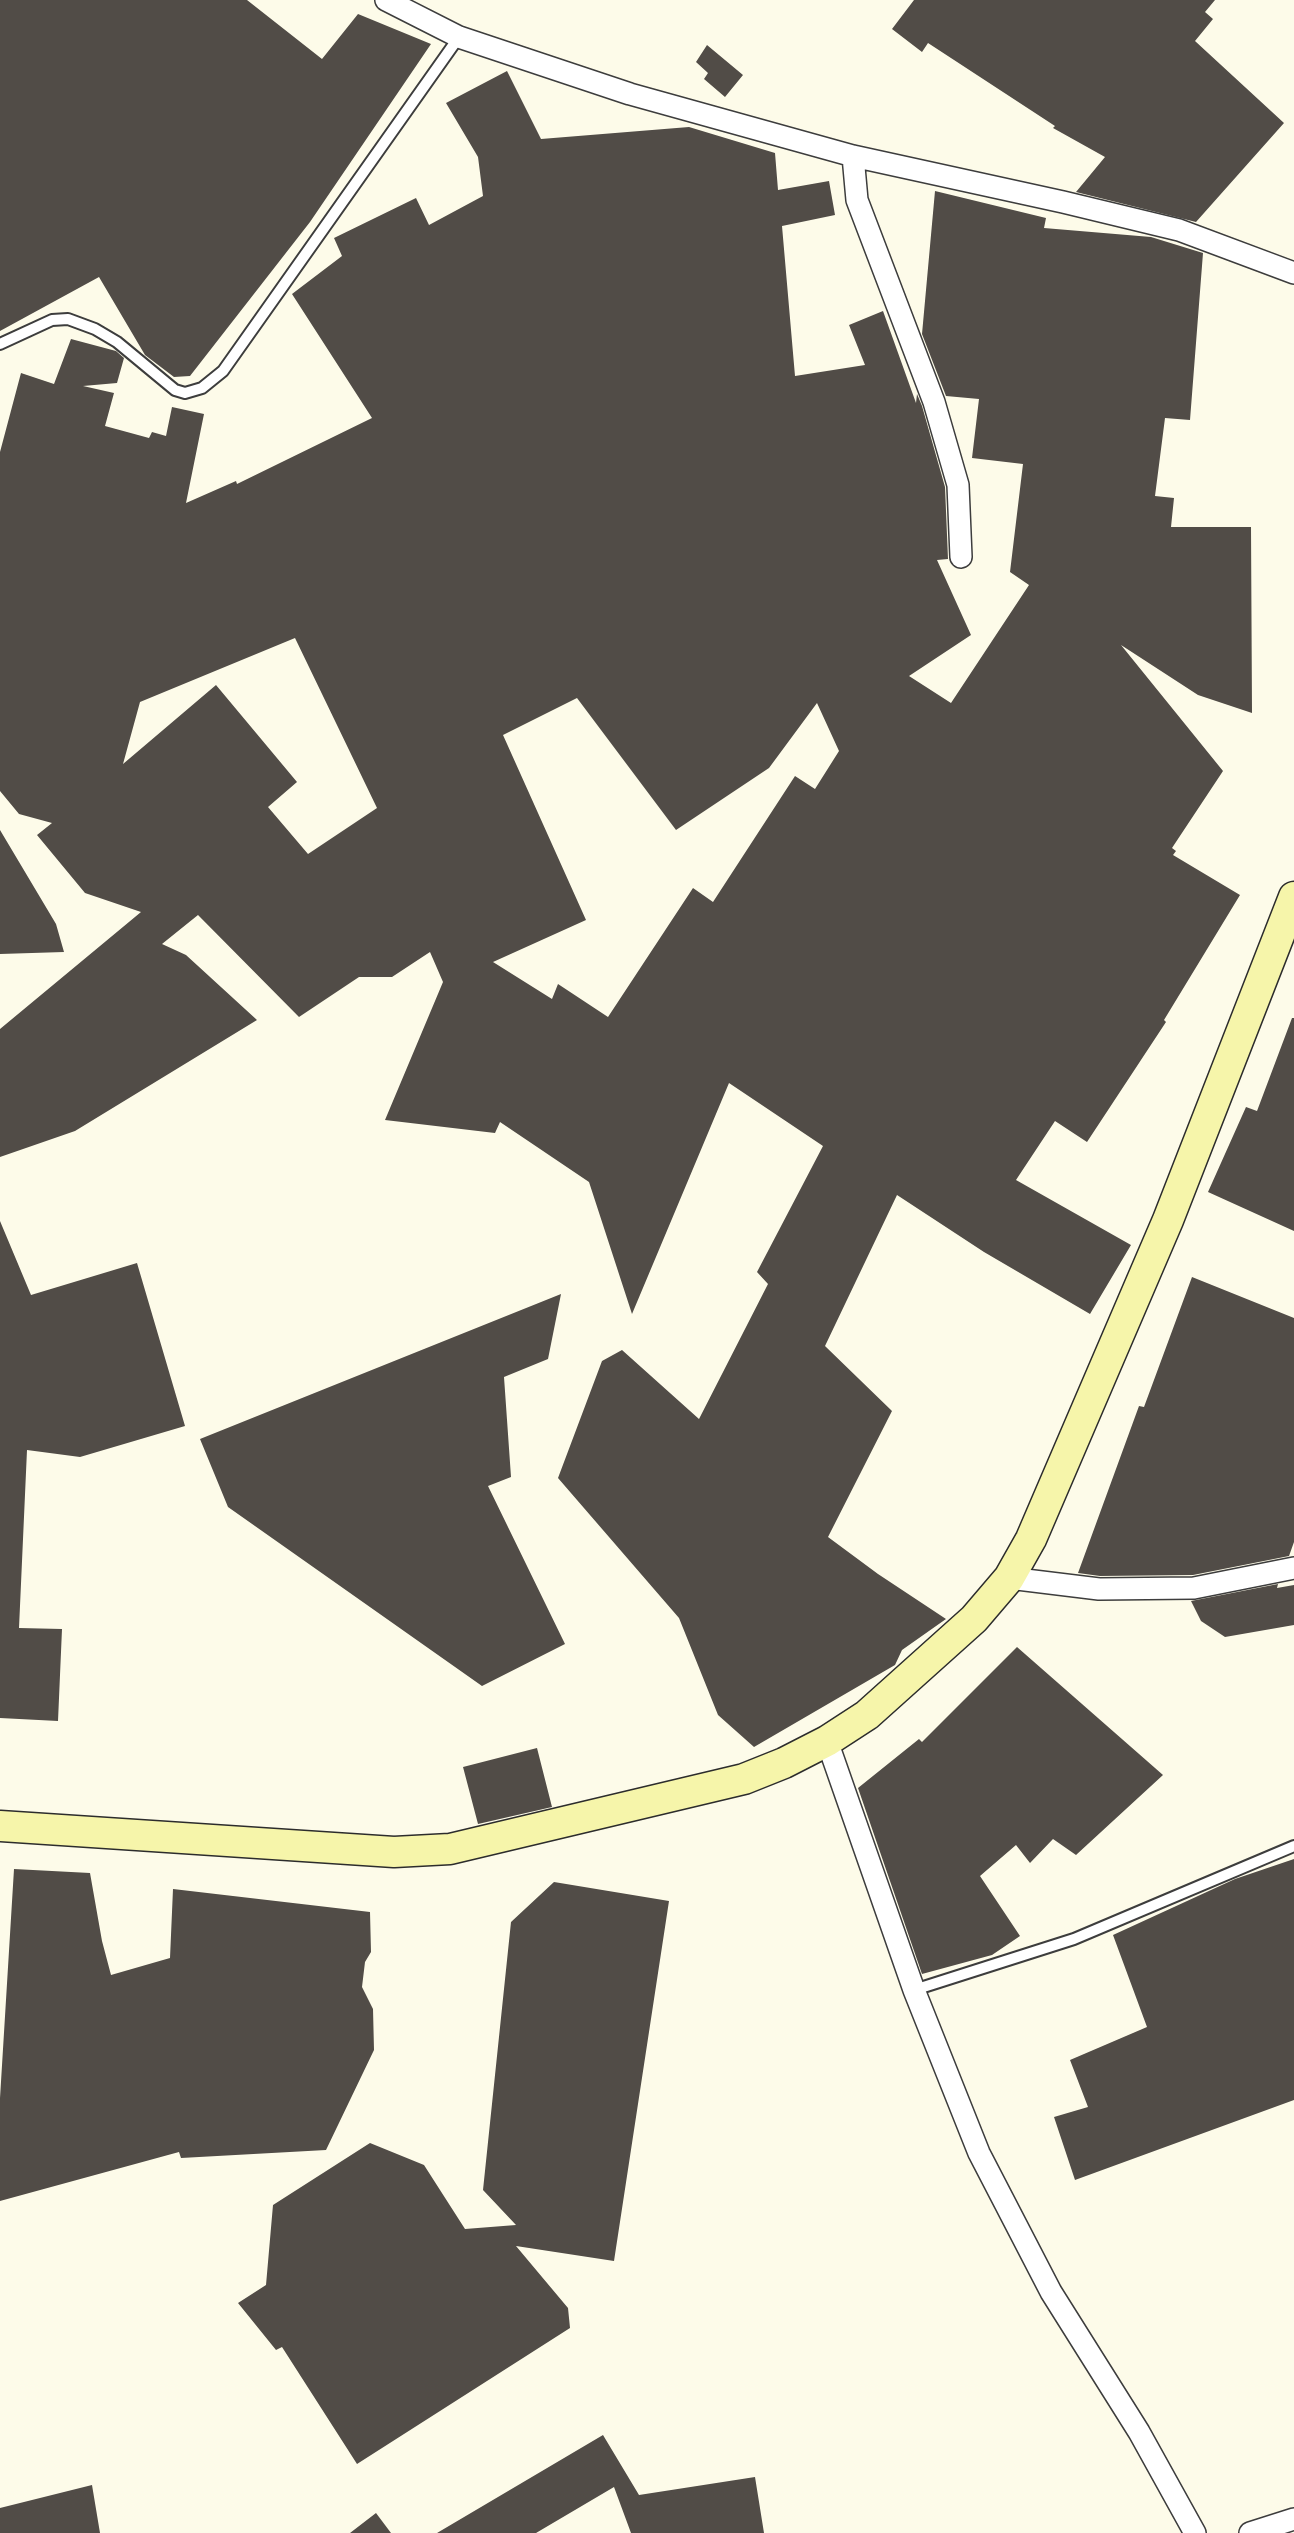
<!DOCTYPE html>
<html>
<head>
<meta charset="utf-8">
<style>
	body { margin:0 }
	canvas { display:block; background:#fdfbe9 }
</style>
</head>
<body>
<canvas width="1294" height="2533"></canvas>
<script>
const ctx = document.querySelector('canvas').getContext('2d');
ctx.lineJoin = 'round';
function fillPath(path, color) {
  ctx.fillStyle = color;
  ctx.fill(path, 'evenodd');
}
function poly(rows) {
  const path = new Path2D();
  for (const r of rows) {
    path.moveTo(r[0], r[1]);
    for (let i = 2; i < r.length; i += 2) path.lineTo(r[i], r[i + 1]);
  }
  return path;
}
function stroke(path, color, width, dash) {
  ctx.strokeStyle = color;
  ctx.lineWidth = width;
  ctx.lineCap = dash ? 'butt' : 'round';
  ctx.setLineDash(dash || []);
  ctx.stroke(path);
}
fillPath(poly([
	[0,0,247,0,322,59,358,14,431,44,310,222,190,376,174,377,145,355,99,277,0,331],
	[914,0,1215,0,1205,12,1213,19,1195,41,1284,123,1196,222,1076,192,1105,157,1053,128,1055,126,928,43,922,52,892,29],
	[707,45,743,75,725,97,704,79,708,73,696,62],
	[507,71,541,139,689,127,775,153,778,190,829,181,835,215,782,226,795,376,865,365,849,325,883,311,916,403,917,394,922,406,945,487,948,559,937,560,971,635,909,676,951,703,1029,585,1010,572,1023,464,972,458,979,399,946,396,922,334,935,191,1046,218,1044,228,1151,237,1203,253,1190,420,1165,418,1155,496,1174,498,1171,527,1251,527,1252,713,1198,695,1121,645,1223,771,1172,848,1176,851,1173,855,1240,895,1164,1020,1166,1022,1087,1142,1055,1121,1016,1180,1131,1245,1090,1314,984,1252,897,1195,825,1346,892,1411,828,1537,878,1574,946,1619,902,1650,895,1665,754,1747,718,1715,679,1618,558,1478,602,1361,622,1350,699,1419,768,1284,757,1272,823,1146,729,1083,632,1314,589,1182,500,1122,495,1133,385,1120,443,982,430,952,392,977,359,977,299,1017,198,915,162,944,186,955,257,1020,75,1131,0,1157,0,1029,141,912,85,893,37,835,52,823,19,814,0,791,0,452,21,373,54,384,71,339,116,351,124,358,117,383,83,386,114,393,105,426,149,438,152,432,166,436,172,407,204,414,186,503,236,481,237,484,372,418,292,294,342,256,334,238,416,198,429,225,483,196,478,157,446,103],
	[295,638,377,808,308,854,268,807,297,782,216,685,123,764,140,702],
	[577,698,676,830,769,768,817,703,839,751,815,789,795,776,713,902,693,888,608,1017,558,984,552,999,493,962,586,920,503,735],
	[0,830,56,924,64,952,0,954],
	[1292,1018,1294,1018,1294,1231,1208,1192,1246,1107,1257,1111],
	[0,1221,31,1295,137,1263,185,1426,80,1457,27,1450,19,1628,62,1629,58,1721,0,1718],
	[1192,1277,1294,1318,1294,1542,1289,1556,1193,1575,1100,1576,1078,1573,1139,1406,1144,1407],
	[561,1294,548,1359,504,1377,511,1477,488,1486,565,1644,482,1686,228,1507,200,1439],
	[1278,1584,1277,1588,1294,1585,1294,1625,1225,1637,1201,1621,1191,1601],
	[1017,1647,1163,1775,1076,1855,1053,1839,1030,1863,1016,1845,980,1876,1020,1936,992,1955,922,1974,858,1788,919,1739,922,1742],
	[537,1748,552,1807,478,1824,463,1767],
	[1294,1859,1294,2100,1075,2180,1054,2117,1088,2107,1070,2060,1147,2027,1113,1935,1235,1879],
	[14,1869,90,1873,102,1941,111,1975,170,1958,173,1889,370,1912,371,1952,365,1962,362,1987,373,2009,374,2050,326,2150,181,2158,179,2152,0,2201,0,2098],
	[554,1882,669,1901,614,2261,516,2246,568,2308,570,2328,357,2464,282,2347,276,2350,238,2303,266,2285,273,2205,370,2143,424,2165,465,2229,516,2225,483,2190,511,1922],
	[603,2435,639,2495,755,2477,764,2533,631,2533,614,2487,536,2533,437,2533],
	[92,2485,100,2533,0,2533,0,2508],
	[376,2513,391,2533,350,2533]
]), '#514c47');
const lane = poly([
	[0,344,52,320,68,319,95,329,117,342,175,390,185,393,202,388,223,371,459,37],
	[914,1990,1074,1939,1294,1846]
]);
const street = poly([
	[386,0,459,37,630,94,853,156,1063,202,1179,230,1294,273],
	[853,156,857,200,934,402,958,485,961,557],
	[1009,1578,1099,1589,1194,1588,1294,1568],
	[827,1741,914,1990,979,2153,1051,2292,1139,2432,1195,2533],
	[1250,2533,1294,2519]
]);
const secondary = poly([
	[0,1826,394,1852,450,1849,744,1779,784,1763,827,1741,867,1715,974,1619,1009,1578,1031,1539,1168,1220,1294,897]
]);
stroke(lane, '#3d3d3d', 14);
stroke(street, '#3d3d3d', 24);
stroke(secondary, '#2c2c2c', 33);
stroke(lane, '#fff', 10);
stroke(street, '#fff', 21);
stroke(secondary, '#f6f5aa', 30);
</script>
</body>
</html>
